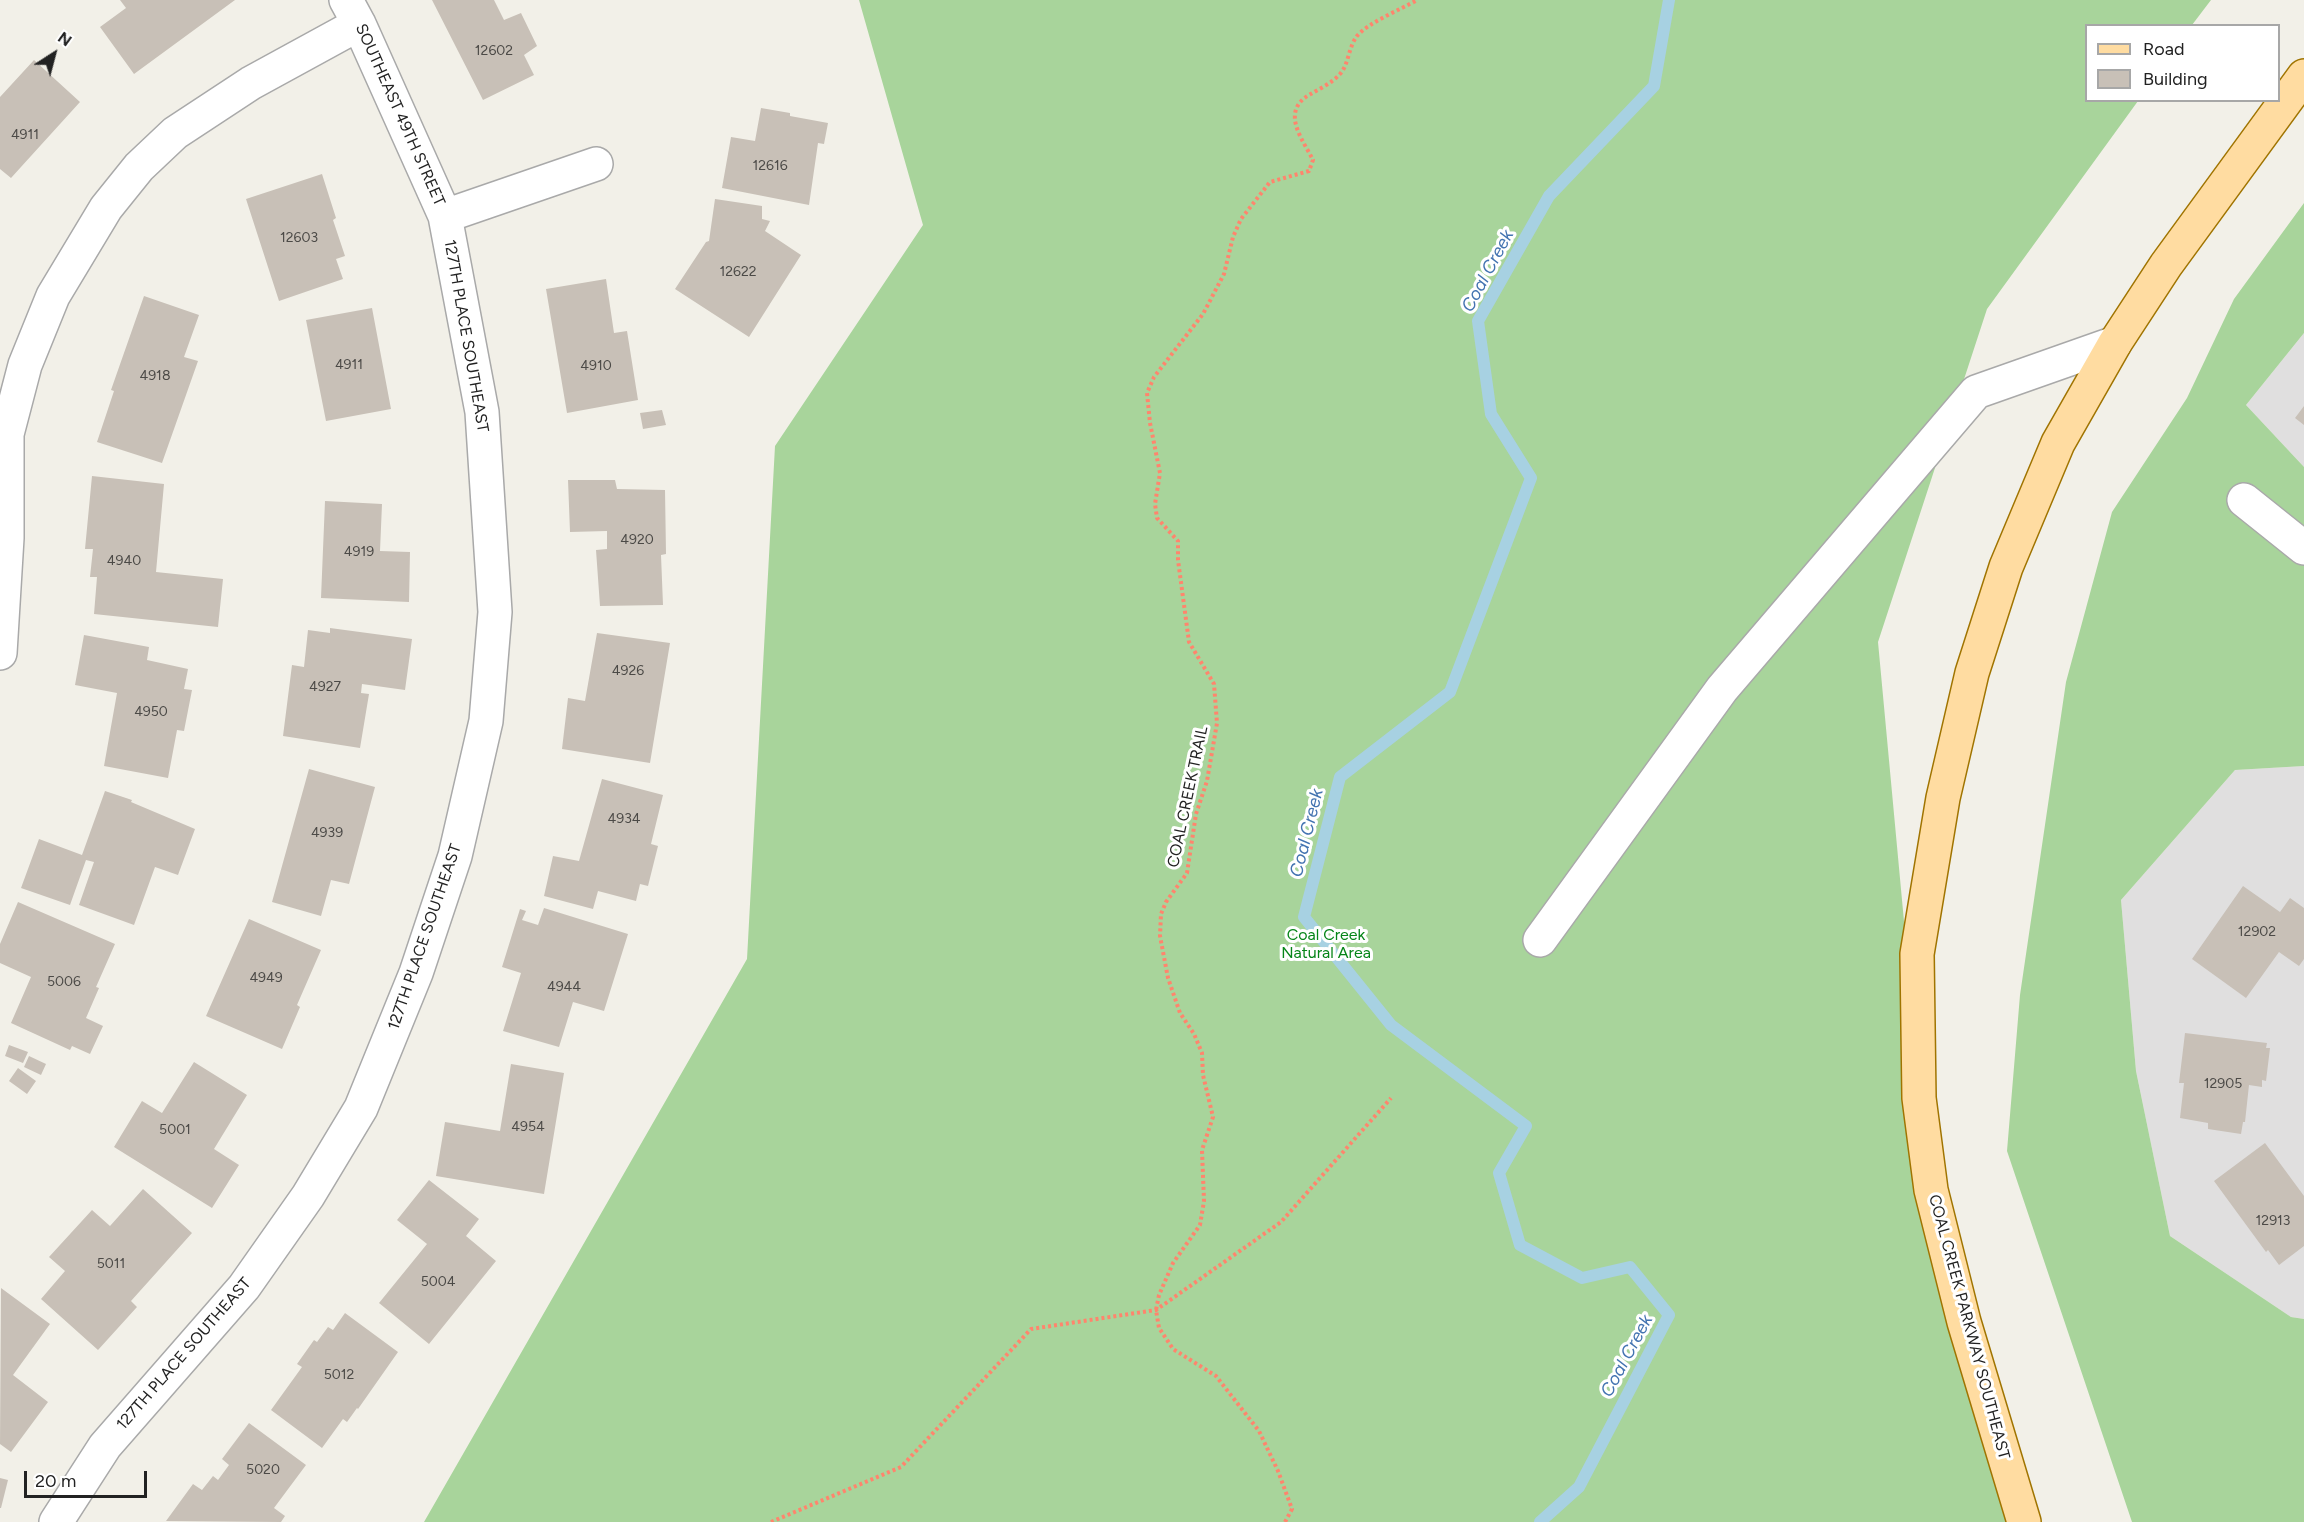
<!DOCTYPE html>
<html>
<head>
<meta charset="utf-8">
<style>
  body { margin:0 }
  #map { position:relative; width:2304px; height:1522px; overflow:hidden; background:#f2f0e8; font-family:Figtree,sans-serif }
  canvas { display:block }
  .legend { position:absolute; left:2085px; top:24px; width:195px; height:78px; box-sizing:border-box; background:#fff; border:2px solid #a7a7a7; margin:0; padding:8px 10px; list-style:none; font-size:18px; color:#222 }
  .legend li { display:flex; align-items:center; gap:12px; height:30px }
  .legend b { width:30px; border:2px solid #a7a7a7 }
  .north { position:absolute; left:24px; top:24px; width:60px; height:60px; -webkit-text-stroke:4px #fff; paint-order:stroke; rotate:36deg; font-size:16px; font-weight:700; line-height:24px; text-align:center; color:#222 }
  .north::after { content:''; display:block; margin:auto; width:21px; height:27px; background:#222; clip-path:polygon(50% 0,100% 100%,50% 72%,0 100%) }
  .scale { position:absolute; left:24px; top:1471px; width:123px; height:27px; box-sizing:border-box; border:3px solid #222; border-top:0; padding-left:8px; font-size:18px; line-height:21px; white-space:nowrap; color:#222; -webkit-text-stroke:4px #fff; paint-order:stroke }
</style>
</head>
<body>
<div id="map">
<canvas width="2304" height="1522"></canvas>
<ul class="legend">
<li><b style="height:8px;background:#ffdca1"></b>Road</li>
<li><b style="height:16px;background:#c8c0b7"></b>Building</li>
</ul>
<div class="north">N</div>
<div class="scale">20 m</div>
</div>
<script>
const c = document.querySelector('canvas').getContext('2d');
c.lineJoin = 'round';
function paint(path, color) {
  c.fillStyle = color;
  c.fill(path, 'evenodd');
}
function trace(path, color, width, dash) {
  c.strokeStyle = color;
  c.lineWidth = width;
  c.lineCap = dash ? 'butt' : 'round';
  c.setLineDash(dash || []);
  c.stroke(path);
}
function drawText(font, color, halo, rows, align = 'center') {
  c.font = font + ' Figtree,sans-serif';
  c.lineWidth = 6;
  c.setLineDash([]);
  c.textBaseline = 'middle';
  c.strokeStyle = halo;
  c.fillStyle = color;
  for (const [text, x, y, turn = 0] of rows) {
    c.save();
    c.translate(x, y);
    c.rotate((+turn || 0) * Math.PI / 180);
    c.textAlign = isNaN(turn) ? turn : align;
    if (halo) c.strokeText(text, 0, 0);
    c.fillText(text, 0, 0);
    c.restore();
  }
}
const residential = new Path2D(`
  M2304,333V467L2246,405Z
  M2304,766V1319L2291,1317L2170,1236L2136,1071L2121,900L2235,770Z`);
const forest = new Path2D(`
  M859,0H2211L2192,25L2086,26V100L2138,101L1987,309L1878,642L1922,1115L2017,1522H424L747,959L775,446L923,225Z
  M2304,203V333L2246,405L2304,467V766L2235,770L2121,900L2136,1071L2170,1236L2291,1317L2304,1319V1522H2132L2007,1151L2020,995L2066,682L2112,512L2187,398L2234,299Z`);
const stream = new Path2D(`
  M1540,1522L1579,1487L1669,1315L1630,1267L1582,1278L1520,1245L1499,1173L1526,1126L1391,1025L1304,917L1340,777L1450,692L1531,478L1491,414L1478,321L1549,196L1654,86L1669,0`);
const building = new Path2D(`
  M120,0H235L134,74L100,27L126,8Z
  M432,0H494L504,20L521,13L537,46L524,55L534,75L483,100Z
  M34,60L80,102L11,178L0,169V97Z
  M761,108L790,113V116L828,123L824,144L818,143L809,205L722,188L731,137L755,141Z
  M322,174L336,218L333,220L345,256L336,259L343,279L279,301L246,199Z
  M715,199L762,206V219L770,221L765,231L801,255L749,337L675,289L706,242L709,241Z
  M606,279L614,333L627,331L638,400L567,413L546,289Z
  M144,296L199,315L184,357L198,361L162,463L97,442L114,391L111,390Z
  M372,308L391,409L326,421L306,320Z
  M2304,406V425L2295,418Z
  M662,410L666,425L643,429L640,413Z
  M92,476L164,484L156,572L223,579L218,627L94,614L97,577H90L93,549H85Z
  M568,480H615L617,489L665,490L666,554L661,555L663,605L600,606L596,550L607,549V531L570,532Z
  M325,501L382,504L380,551L410,552L409,602L321,598Z
  M330,628L412,639L405,690L362,684L361,693L369,694L360,748L283,736L292,665L304,667L308,630L330,633Z
  M597,633L670,643L650,763L562,749L568,698L585,701Z
  M84,635L149,647L147,660L188,669L184,689L192,690L184,731L177,730L168,778L104,766L117,693L75,685Z
  M309,769L375,787L349,884L331,880L321,916L272,902Z
  M602,779L663,795L651,844L658,846L648,886L640,884L636,901L598,891L593,909L544,896L553,856L579,861Z
  M105,791L132,800L131,802L195,829L178,875L155,867L134,925L79,905L94,862L86,860L70,905L21,888L39,839L82,855Z
  M2243,886L2280,912L2290,898L2304,908V959L2299,966L2279,952L2246,998L2192,959Z
  M18,902L115,944L96,987L99,988L86,1018L103,1026L90,1054L72,1046L70,1050L11,1023L31,977L0,963V944Z
  M544,908L628,934L604,1011L573,1002L559,1047L503,1031L521,973L502,967L520,909L526,911L522,920L538,925Z
  M249,919L321,950L297,1005L300,1007L282,1049L206,1016Z
  M2185,1033L2267,1043L2266,1048H2270L2266,1081L2262,1080V1087L2249,1085L2245,1122H2243L2241,1134L2208,1129V1123L2180,1118L2184,1083H2179Z
  M9,1045L28,1052L23,1063L5,1056Z
  M29,1056L46,1064L41,1075L24,1067Z
  M194,1062L247,1095L214,1149L239,1165L212,1208L114,1147L142,1101L162,1113Z
  M511,1064L564,1073L544,1194L436,1176L445,1122L500,1131Z
  M18,1068L36,1081L27,1094L9,1081Z
  M2265,1143L2304,1196V1246L2279,1265L2268,1250L2266,1252L2214,1181Z
  M429,1180L479,1219L466,1236L496,1261L429,1344L379,1303L427,1244L397,1220Z
  M143,1189L192,1233L131,1301L137,1307L98,1350L41,1299L65,1271L49,1257L92,1210L110,1226Z
  M1,1288L50,1324L13,1375L48,1402L11,1452L0,1444Z
  M345,1313L398,1352L358,1409L357,1408L347,1422L343,1419L322,1448L271,1410L302,1367L297,1364L314,1340L317,1342L328,1327L333,1330Z
  M249,1423L306,1465L274,1508L285,1516L281,1522L166,1521L193,1484L202,1490L213,1476L218,1480L229,1465L222,1459Z
  M0,1478L8,1480L1,1508H0Z`);
const path = new Path2D(`
  M771,1522L901,1467L1031,1329L1156,1310L1281,1222L1391,1098
  M1285,1522L1292,1509L1278,1471L1259,1431L1216,1376L1173,1349L1159,1328L1156,1310L1159,1295L1173,1263L1200,1225L1204,1201L1202,1150L1213,1117L1203,1075L1202,1053L1194,1034L1180,1013L1168,978L1160,936L1161,914L1166,902L1187,873L1196,814L1207,781L1217,723L1214,684L1189,642L1178,560V541L1157,518L1155,504L1160,473L1150,423L1147,393L1154,377L1203,314L1224,274L1233,237L1241,219L1270,182L1309,171L1313,160C1303,140 1280,112 1309,95C1319,89 1332,83 1340,74C1349,64 1348,48 1357,36C1369,22 1400,10 1417,0`);
const minor = new Path2D(`
  M346,0L359,24L445,216L596,164
  M2244,500L2304,548
  M0,653L7,538V434L25,365L53,296L106,208L139,167L175,133L251,83L359,24
  M1540,940L1722,689L1976,392L2115,343
  M56,1522L105,1446L244,1287L308,1196L361,1108L416,973L455,856L486,721L495,612L482,412L445,216`);
const major = new Path2D(`
  M2024,1522L1964,1322L1931,1190L1919,1098L1917,954L1943,798L1972,673L2006,567L2058,443L2115,343L2166,265L2304,76`);
const numberNames = [
  ["12602",494,51],
  ["4911",25,135],
  ["12616",770,166],
  ["12603",299,238],
  ["12622",738,272],
  ["4911",349,365],
  ["4910",596,366],
  ["4918",155,376],
  ["4920",637,540],
  ["4919",359,552],
  ["4940",124,561],
  ["4926",628,671],
  ["4927",325,687],
  ["4950",151,712],
  ["4934",624,819],
  ["4939",327,833],
  ["12902",2257,932],
  ["4949",266,978],
  ["5006",64,982],
  ["4944",564,987],
  ["12905",2223,1084],
  ["4954",528,1127],
  ["5001",175,1130],
  ["12913",2273,1221],
  ["5011",111,1264],
  ["5004",438,1282],
  ["5012",339,1375],
  ["5020",263,1470]
];
const streetNames = [
  ["SOUTHEAST 49TH STREET",400,115,66],
  ["127TH PLACE SOUTHEAST",466,336,80],
  ["COAL CREEK TRAIL",1188,797,-78],
  ["127TH PLACE SOUTHEAST",425,937,-71],
  ["COAL CREEK PARKWAY SOUTHEAST",1969,1327,75],
  ["127TH PLACE SOUTHEAST",184,1354,-49]
];
const parkNames = [
  ["Coal Creek",1326,935],
  ["Natural Area",1326,953]
];
const waterNames = [
  ["Coal Creek",1488,271,-62],
  ["Coal Creek",1307,833,-76],
  ["Coal Creek",1627,1356,-62]
];
paint(residential, '#e0dfdf');
paint(forest, '#a8d49b');
trace(stream, '#a7d1e2', 12);
paint(building, '#c8c0b7');
trace(minor, '#a9a9a9', 36);
trace(major, '#a07400', 36);
trace(path, '#ff856d', 4, [3, 3]);
trace(minor, '#fff', 33);
trace(major, '#ffdca1', 33);
drawText('14px', '#4c4a47', null, numberNames);
drawText('16px', '#222', '#fff', streetNames);
drawText('16px', '#068518', '#fff', parkNames);
drawText('italic 18px', '#4474b1', '#fff', waterNames);
</script>
</body>
</html>
